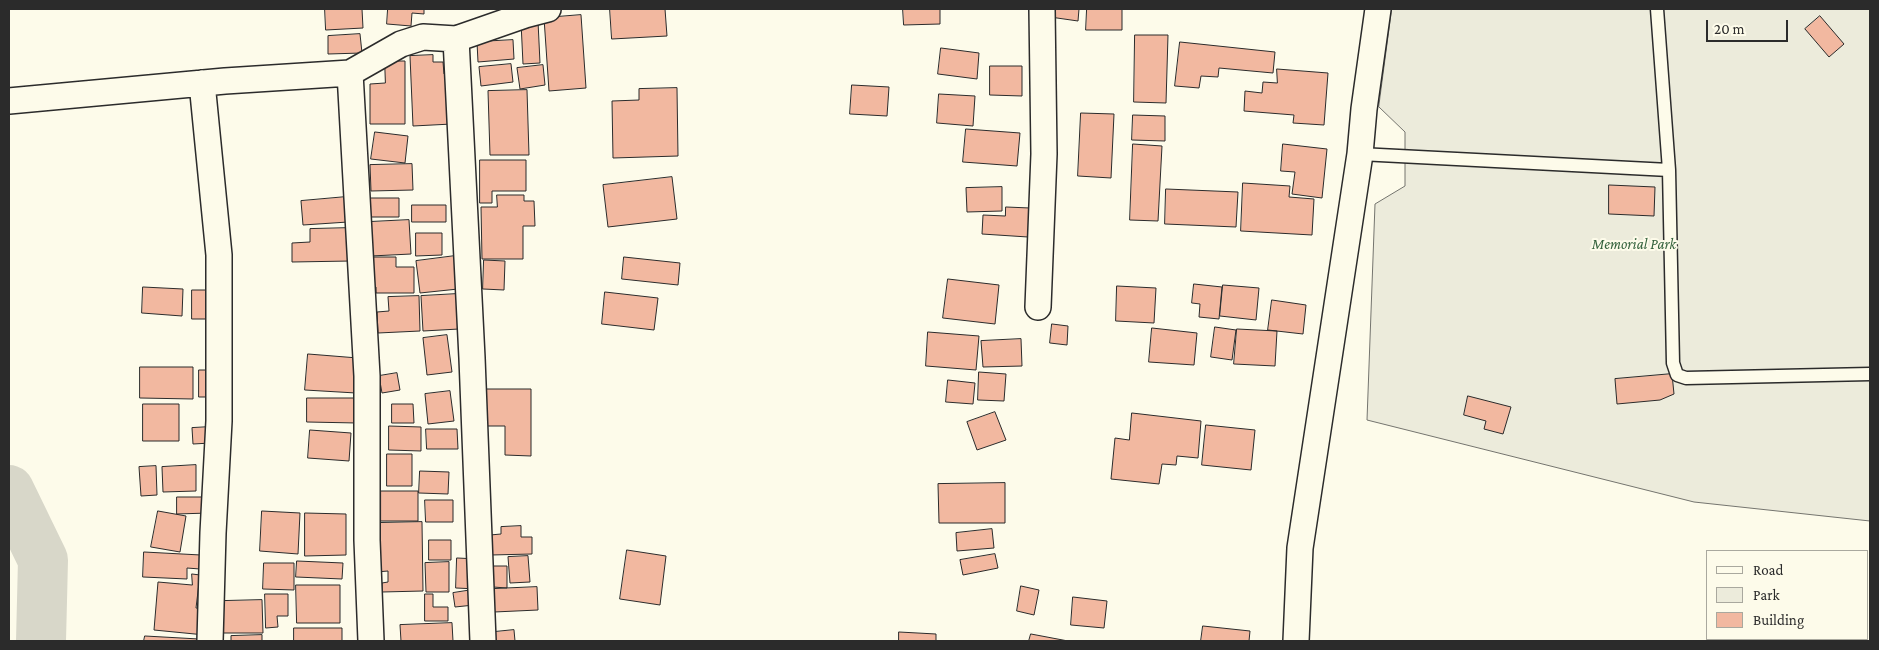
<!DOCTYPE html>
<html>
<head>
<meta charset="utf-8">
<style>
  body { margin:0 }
  #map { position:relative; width:1879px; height:650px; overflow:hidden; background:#fdfbea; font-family:"Crimson Pro",serif }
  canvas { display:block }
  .frame { position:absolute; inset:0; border:10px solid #2b2b2b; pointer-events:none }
  .legend { position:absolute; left:1706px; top:550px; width:162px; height:90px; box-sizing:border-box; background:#fdfbea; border:1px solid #a9a89e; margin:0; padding:6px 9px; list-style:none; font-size:15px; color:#2b2b2b }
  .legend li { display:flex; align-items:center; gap:10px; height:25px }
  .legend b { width:25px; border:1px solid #a9a89e }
  .scale { position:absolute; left:1706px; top:20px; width:82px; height:22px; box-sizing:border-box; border:2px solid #2b2b2b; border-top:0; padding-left:6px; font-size:15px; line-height:18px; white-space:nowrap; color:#2b2b2b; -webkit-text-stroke:4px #fdfbea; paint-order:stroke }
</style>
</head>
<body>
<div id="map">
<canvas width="1879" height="650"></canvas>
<div class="frame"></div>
<ul class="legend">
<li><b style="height:6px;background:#fdfbea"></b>Road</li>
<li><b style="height:14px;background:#ecebdb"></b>Park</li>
<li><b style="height:14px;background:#f2b8a0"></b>Building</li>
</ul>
<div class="scale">20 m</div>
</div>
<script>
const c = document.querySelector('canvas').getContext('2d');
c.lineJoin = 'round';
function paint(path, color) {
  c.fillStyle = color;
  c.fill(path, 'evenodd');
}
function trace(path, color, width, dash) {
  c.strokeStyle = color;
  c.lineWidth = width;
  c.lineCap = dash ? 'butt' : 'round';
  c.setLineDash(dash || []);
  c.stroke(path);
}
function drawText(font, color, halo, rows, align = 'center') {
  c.font = font + ' "Crimson Pro",serif';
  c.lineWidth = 4;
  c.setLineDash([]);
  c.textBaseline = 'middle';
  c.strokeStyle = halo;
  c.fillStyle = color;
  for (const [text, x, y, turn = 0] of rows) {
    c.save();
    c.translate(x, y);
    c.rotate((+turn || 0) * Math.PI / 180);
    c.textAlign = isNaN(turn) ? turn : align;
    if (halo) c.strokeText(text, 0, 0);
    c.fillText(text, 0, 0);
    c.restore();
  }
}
const green = new Path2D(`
  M1392,9H1870V521L1694,502L1367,420L1375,204L1405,186V132L1379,107Z`);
const river = new Path2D(`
  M9,490L43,560L41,641`);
const building = new Path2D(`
  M325,9H362L363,28L326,30Z
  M388,9H424V14L412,13L411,26L387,24Z
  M610,9H665L667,36L612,39Z
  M903,9H940V24L904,25Z
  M1051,9H1079L1078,21L1050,17Z
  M1087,9H1122V30H1086Z
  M581,15L586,88L549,91L544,18Z
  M1820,16L1844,44L1829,57L1805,29Z
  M538,21L540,63L523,64L521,22Z
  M360,34L362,53L328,54V36Z
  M1135,35H1168L1166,103L1134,102Z
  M513,40L514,59L478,62L477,42Z
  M1180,42L1275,52L1273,73L1219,68L1218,77L1201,76L1199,88L1175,86Z
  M941,48L979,53L977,79L938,74Z
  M433,55V62H443L444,74L450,73L452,124L413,126L410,56Z
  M385,61H405V124H370V84L385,83Z
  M511,64L513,82L481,86L479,67Z
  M543,65L545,85L520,89L517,68Z
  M990,66H1022V96L990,95Z
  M1277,69L1328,73L1324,125L1293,123L1294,115L1244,111L1245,91L1262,93L1263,82L1277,83Z
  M852,85L889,87L887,116L850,114Z
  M677,88L678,156L613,158L612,101L639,100V89Z
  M527,90L529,155H490L488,91Z
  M939,94L975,96L973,126L937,123Z
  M1081,113L1114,114L1111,178L1078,176Z
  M1133,115L1165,116V141L1132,140Z
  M966,129L1020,133L1017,166L963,162Z
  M375,132L408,136L405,163L371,159Z
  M1133,144L1162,146L1158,221L1130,220Z
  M1283,144L1327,149L1322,198L1292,194L1295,172L1281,171Z
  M480,160H526V191H492V203H480Z
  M412,164L413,190L371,191L370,165Z
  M672,177L677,219L608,227L603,185Z
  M1243,183L1290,186L1289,197L1314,199L1312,235L1241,231Z
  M1609,185L1655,187L1654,216L1609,214Z
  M1002,187V211L967,212L966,188Z
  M1166,189L1238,192L1236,227L1165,224Z
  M497,195H524V201H534L535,226H523V259H482L481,207H497Z
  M346,197L348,222L303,225L301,201Z
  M369,198H399V217H369Z
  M412,205H446V222H412Z
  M1006,207L1030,208L1028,237L982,234L983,215L1005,216Z
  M409,220L411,254L371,256L369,222Z
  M350,228L351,261L292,262V243L310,242V229Z
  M416,233H442V255L416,256Z
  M455,256L458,289L420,293L416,261Z
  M368,257H396V267H414V293H376V287H369Z
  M624,257L680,263L678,285L622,279Z
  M484,260L505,261L504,290L483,289Z
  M948,279L999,285L995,324L943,318Z
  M1194,284L1222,287L1219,319L1199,317L1200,304L1192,303Z
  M1223,285L1259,288L1256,320L1220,316Z
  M1117,286L1156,288L1154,323L1116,321Z
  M143,287L183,289L182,316L142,313Z
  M192,290H213V319H192Z
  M605,292L658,298L654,330L602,324Z
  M457,294L459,329L423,331L421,296Z
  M419,296L420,331L378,333L377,312L389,311L388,297Z
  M1272,300L1306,305L1303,334L1268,330Z
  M1052,324L1068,326L1067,345L1050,343Z
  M1215,327L1236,330L1232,360L1211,357Z
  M1152,328L1197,333L1194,365L1149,362Z
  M1237,329L1277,331L1275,366L1234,364Z
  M928,332L979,336L976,370L926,366Z
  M447,335L452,372L427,375L423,338Z
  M1021,339L1022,366L983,367L981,341Z
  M308,354L358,358L356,393L305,390Z
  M140,367H193V399L140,398Z
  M199,370H215V397H199Z
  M979,372L1006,374L1004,401L978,400Z
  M397,373L400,390L382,393L379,376Z
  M1672,374L1674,394L1660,400L1617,404L1615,379Z
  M948,380L975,383L973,404L946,402Z
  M484,389H531V456L505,455V426H484Z
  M450,391L454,421L428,424L425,394Z
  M1468,396L1511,407L1503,434L1484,429L1486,421L1464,415Z
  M307,398H358L357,423L307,422Z
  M143,404H179V441H143Z
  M392,404H413L414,423H392Z
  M995,412L1006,440L977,450L967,422Z
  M1132,413L1201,421L1198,458L1177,456L1176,465L1162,464L1159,484L1111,479L1115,438L1129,440Z
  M1206,425L1255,430L1251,470L1202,465Z
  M389,426L421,427V451L389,450Z
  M210,427L211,443L193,444L192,428Z
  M426,429H457L458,449H427Z
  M310,430L351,433L349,461L308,458Z
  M387,454H412V486H387Z
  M196,465V491L163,492L162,467Z
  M156,466L157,495L141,496L139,467Z
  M420,471L449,472L448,494L419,493Z
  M1005,483V523H939L938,484Z
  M381,491H418V521H381Z
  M177,497H209V513L177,514Z
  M425,500H453V522H426Z
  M158,511L186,516L180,552L151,547Z
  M262,511L300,513L298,554L260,551Z
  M305,513L346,514V555L305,556Z
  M422,522L423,591L382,592V583L388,582V571L376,572L375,523Z
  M521,526V537H532V554L491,555L490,535L501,534V527Z
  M992,529L994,548L957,551L956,533Z
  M429,540H451V560H429Z
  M627,550L666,556L660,605L620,599Z
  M144,552L201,555L200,569L187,568V579L143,577Z
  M995,554L998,568L963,575L960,560Z
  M528,556L530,582L510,583L508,557Z
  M457,558L478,559L477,589L456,588Z
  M297,561L343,563L342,579L296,577Z
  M449,562V592H426L425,563Z
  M264,563H294V590L263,589Z
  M493,566H507V588L493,587Z
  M192,574L200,575L196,608L207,609L205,635L154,630L158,582L192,585Z
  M296,585H340V623H297Z
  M1021,586L1039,590L1034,615L1017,611Z
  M537,587L538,610L494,612L493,589Z
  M472,590L474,605L455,607L453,593Z
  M265,594H288V616H277L278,627L266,628Z
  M425,594H433V607H448V621H425Z
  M1073,597L1107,601L1104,628L1071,625Z
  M262,600L263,633H223V601Z
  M452,623L453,641H401L400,625Z
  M1203,626L1250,631L1249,641H1201Z
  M294,628H342V641H294Z
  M514,630L515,641H495L494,632Z
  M899,632L936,634V641H899Z
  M1031,634L1068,641H1029Z
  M262,635V641H231V636Z
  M145,636L199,639V641H144Z`);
const service = new Path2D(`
  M1657,9L1669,170L1673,363L1677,375L1686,378L1870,374
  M1360,154L1669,170`);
const minor = new Path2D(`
  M525,15L548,9
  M456,39L472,358L483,641
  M350,73L367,376V540L371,641
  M202,83L219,255V421L213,533L210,641
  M9,101L225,81L350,73L401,44L423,37L456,39L525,15L526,9
  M1038,307L1044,154L1042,9
  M1296,641L1300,548L1360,154L1364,109L1378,9`);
const parkNames = [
  ["Memorial Park",1634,244]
];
paint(green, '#ecebdb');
trace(green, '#74746e', 1);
trace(river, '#d8d7c9', 50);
paint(building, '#f2b8a0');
trace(building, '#2b2b2b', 1);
trace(service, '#2b2b2b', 15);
trace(minor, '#2b2b2b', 28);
trace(service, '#fdfbea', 12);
trace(minor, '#fdfbea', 25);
drawText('italic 15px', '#34623c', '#fdfbea', parkNames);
</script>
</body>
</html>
